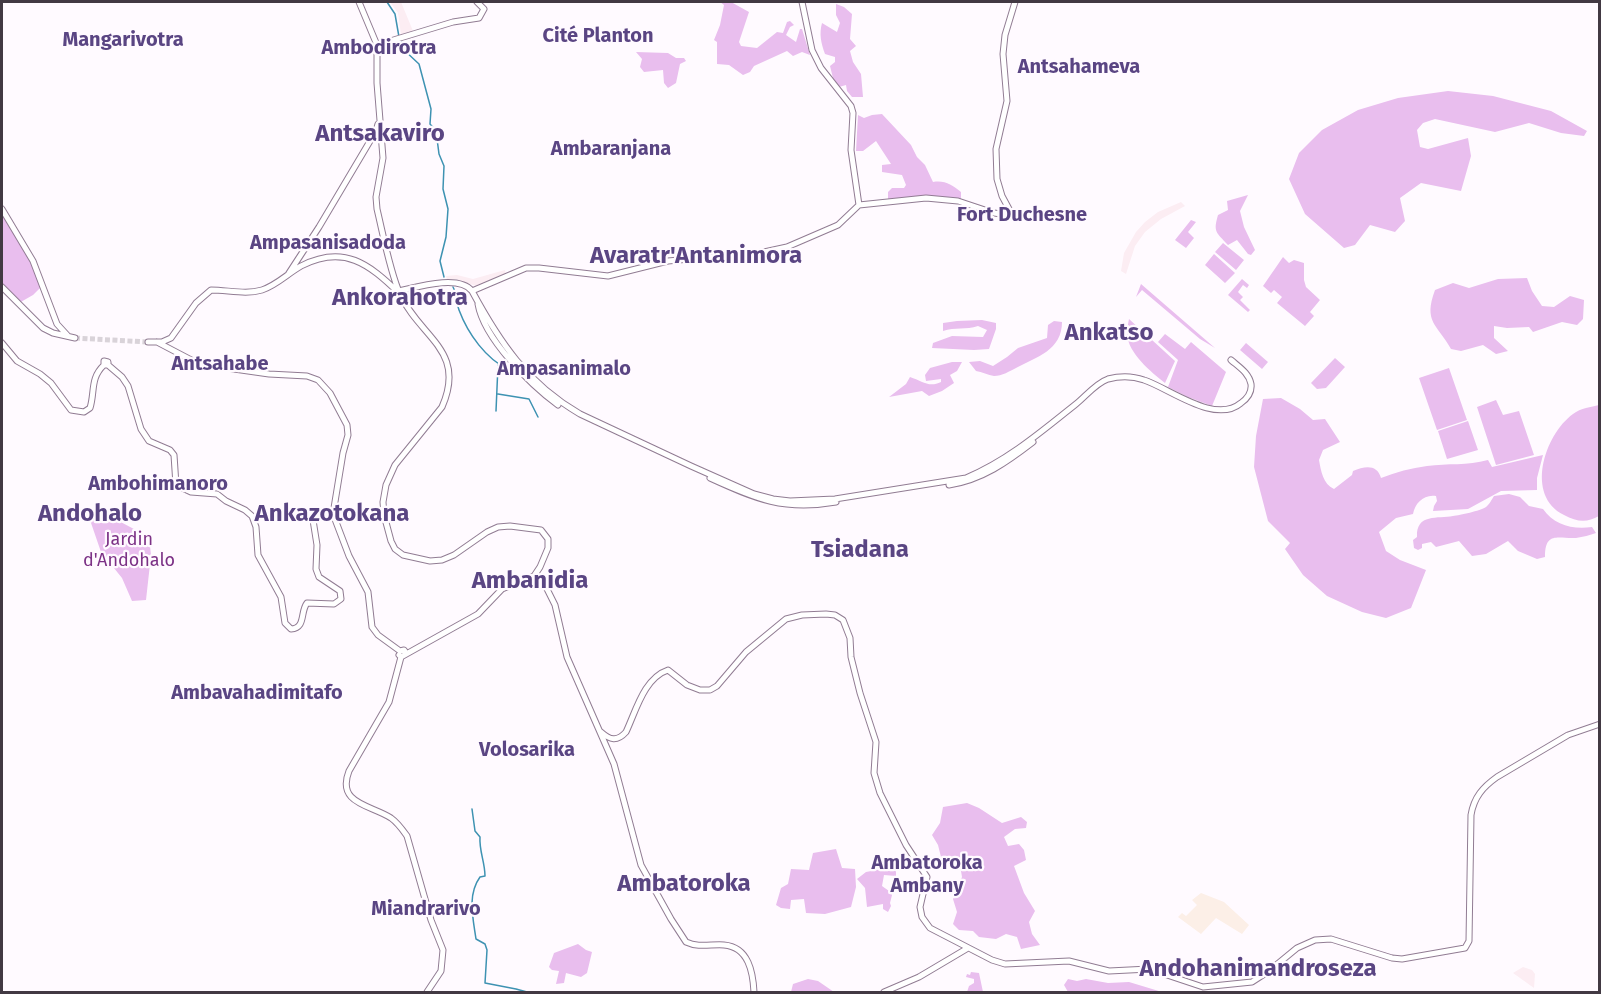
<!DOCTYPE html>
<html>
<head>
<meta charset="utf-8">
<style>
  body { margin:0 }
  #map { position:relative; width:1601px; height:994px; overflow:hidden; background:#fffaff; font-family:"Fira Sans",sans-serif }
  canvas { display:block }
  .frame { position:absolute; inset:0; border:3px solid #423943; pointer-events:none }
</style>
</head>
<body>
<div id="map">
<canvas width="1601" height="994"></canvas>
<div class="frame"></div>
</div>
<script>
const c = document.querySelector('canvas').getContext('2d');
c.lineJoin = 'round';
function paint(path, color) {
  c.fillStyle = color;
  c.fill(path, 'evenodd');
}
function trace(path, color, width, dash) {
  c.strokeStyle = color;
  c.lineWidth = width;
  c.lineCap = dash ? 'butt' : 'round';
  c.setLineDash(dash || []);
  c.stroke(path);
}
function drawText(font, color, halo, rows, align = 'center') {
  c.font = font + ' "Fira Sans",sans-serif';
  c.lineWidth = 4.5;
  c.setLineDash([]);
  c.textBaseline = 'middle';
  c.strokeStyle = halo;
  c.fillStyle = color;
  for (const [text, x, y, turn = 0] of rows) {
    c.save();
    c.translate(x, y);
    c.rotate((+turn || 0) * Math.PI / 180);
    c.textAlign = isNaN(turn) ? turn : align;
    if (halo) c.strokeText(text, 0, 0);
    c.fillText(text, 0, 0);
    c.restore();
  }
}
const commercial = new Path2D(`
  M390,2H401L413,31L401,35L398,13Z
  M1181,202L1185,206L1161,219L1145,232L1135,246L1126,274L1121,271L1124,253L1136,232L1145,222L1158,212Z
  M505,270L506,275L476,286L456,279L447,280L446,276L457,275L473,279Z
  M1523,967L1532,970L1535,974L1534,988L1513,973Z`);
const industrial = new Path2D(`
  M1201,893L1224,902L1249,925L1242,934L1216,918L1201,934L1178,917L1182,913L1186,916L1197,905L1192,900Z`);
const green = new Path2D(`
  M720,2H731L749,12L739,42L741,46L757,48L777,32L783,33L787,22L790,21L794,25L790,27L786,35L796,42L800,29H802L810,55L802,52L793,56L787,51L754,66L750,72L743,75L729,65L717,64V42L714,40L720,25L724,5Z
  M836,4L844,7L852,14L850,39L856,46L850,51L853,62L861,74L863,97H852L847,91L846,85L839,87L833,78L830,66L835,62V57L825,54C821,43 819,34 822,23L837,32L840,23L836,15Z
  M636,52L668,53L676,58H684L686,61L680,64L676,83L668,88L664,83L663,70L644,72L640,67L642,59Z
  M1448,91L1493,96L1551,111L1587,131L1584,136L1561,133L1529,123L1495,132L1435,119L1423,123L1417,130L1420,147L1428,149L1468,138L1471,156L1461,191L1421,183L1400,198L1405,221L1395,232L1370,225L1355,245L1344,248L1305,214L1289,179L1299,153L1322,130L1358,110L1398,98Z
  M882,114L911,145L917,157L925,165L933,182C945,180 952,185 961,192V200L926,197L888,201V192L892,188H904L906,185L902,175L882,172V165L891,164L876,141L863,151H856L858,115L864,118L872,115Z
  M1248,195L1240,211L1244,227L1255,250L1251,255L1248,254L1237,240L1228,245C1216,232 1213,232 1218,215L1228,210L1227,201Z
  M2,210L32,258L42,286L33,295L19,303L2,287Z
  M1191,220L1196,222L1188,232L1194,238L1186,248L1175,240Z
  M1223,243L1244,260L1236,270L1215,252Z
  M1214,254L1235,273L1225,283L1205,265Z
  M1283,257L1289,263L1294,260L1304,263V280L1306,287L1320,300L1310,312L1314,316L1305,326L1277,303L1282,297L1274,290L1271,293L1263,286Z
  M1527,278L1532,291L1542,306L1554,307L1570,296L1584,300L1583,319L1577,325L1562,322L1533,332L1529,327L1507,328L1494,326V338L1508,351L1496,354L1483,345L1461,351L1451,349C1437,324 1423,322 1435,290L1453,283L1469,288L1498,279Z
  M1242,279L1249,285L1247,288L1243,285L1238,292L1243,297L1240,300L1250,310L1248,312L1228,295Z
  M1141,284L1215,348L1200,339L1142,290L1136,297Z
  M1129,319L1175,361L1165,383C1151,372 1128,353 1127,334C1127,329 1128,324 1129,319Z
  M982,320L996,323V329L989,349L974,350L932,348L933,343L952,336L983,337L987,330L978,326C966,330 955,327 943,331V323L957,321Z
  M1054,321L1062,322C1062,350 1037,357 1016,368C1010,371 1002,376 994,376C988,375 982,372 976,371L969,362L980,361L993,366L1007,357L1018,348L1047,338L1048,325Z
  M1165,334L1185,349L1191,342L1226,372L1212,406L1188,397L1168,387L1178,360L1158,342Z
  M1246,343L1268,362L1262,369L1240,350Z
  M1335,358L1345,367L1326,388L1317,389L1311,383Z
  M952,362H962L957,371L950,375L954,383L942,391L929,396L922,391L889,397L906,384L910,377C922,381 929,388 941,382V379L926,381L925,375L930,368Z
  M1449,368L1467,420L1437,430L1419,378Z
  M1281,398L1300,409L1313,420L1325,419L1340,442L1323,450L1319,460C1321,471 1323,484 1334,489L1352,475L1353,471C1365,466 1377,464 1381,478C1396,472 1411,468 1427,466C1448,463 1467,466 1488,460L1492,467L1543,455L1537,478V490L1501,491L1468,509L1433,511L1434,506L1437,501L1436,496C1424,494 1415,503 1413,514L1396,518L1379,532L1386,551L1400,560L1426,570L1411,608L1386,618L1362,612L1327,596L1303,575L1285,549L1290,543L1268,521L1254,467L1256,436L1263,399Z
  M1496,400L1503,415L1519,411L1534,455L1496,465L1477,407Z
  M1599,405V516C1587,523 1577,522 1564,515C1525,496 1544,435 1573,414C1581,408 1591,407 1599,405Z
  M1468,421L1478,450L1447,459L1438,431Z
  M1509,494L1520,497L1529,506L1543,509C1554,525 1573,530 1592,527L1596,533C1590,535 1583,537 1576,538C1558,539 1545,531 1545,557L1537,559L1518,551L1508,541L1486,554L1472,556L1459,541L1436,547L1431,542L1422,544V548L1418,550L1414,548L1413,540L1417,537C1416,513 1438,519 1453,516C1460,515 1480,511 1486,507C1489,505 1492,499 1494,496Z
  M98,510L149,537L151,555L146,600L132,601L122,578L101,552L90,520L95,511Z
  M967,803L979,808L1002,823L1021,817L1027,822L1026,828L1015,829L1004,837L1008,846L1019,844L1024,850L1026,860L1014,866L1024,893L1035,911L1029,922L1032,934L1040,945L1021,949L1017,937L1006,934L996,939L979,937L973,931L959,930L953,924L957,912L953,899L962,877L959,859L949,862L941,857L938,845L932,835L940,823L943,807Z
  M836,849L842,868L855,869L856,887L851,907L825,914L806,913L804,899L791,900L790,909L781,908L776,905L781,888L788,884L791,869L809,870L813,853Z
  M882,869L896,870V876L884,875L882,886L889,891L892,895L890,903L891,906L888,912L883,909V904L867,907L865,888L857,879L866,872Z
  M578,944L586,950L592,952L587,973L581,977L566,973L564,983L556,984L559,971L552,970L549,967L554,953Z
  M971,972L979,973L983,992H967L969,986L974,983V979L966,977L967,974L970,975Z
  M808,979L818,981L834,992H791L793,984Z
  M1068,979L1077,981L1086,979L1108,983L1129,982L1162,992H1068L1064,985Z`);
const stream = new Path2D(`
  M387,2L395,14L399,37
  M401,41L404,50L419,64L431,109L430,124L436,131L439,154L444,166L443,189L448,209L446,237L440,261L444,277
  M453,287C457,294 456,302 459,310C468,334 486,359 509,370
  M498,394L529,399L538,417
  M496,411L498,365
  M472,809L475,831L480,837C479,851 485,862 485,876L480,877C467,895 473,918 476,939L485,944L487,950L485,983L516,989L527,992`);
const secondaryTunnel = new Path2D(`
  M75,338L148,342`);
const secondary = new Path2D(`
  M359,2L377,45V83L383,158L376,197L377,209C383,234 390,272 400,294C420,338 467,350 442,407L395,465L386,485L383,502L384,515L391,541L395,549L403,555L430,561L442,560L454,555L487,532L498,527L510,526L541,530L548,539V548L540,567L534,576L502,589L478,614L401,657
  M802,2L812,50L821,68L851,106L853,113L851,150L859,205
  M377,45L453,22L479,18L484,9L477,2
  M2,209L33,261L57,324L68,336
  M289,273L319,227L376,131L378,124
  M2,287L43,328L53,333L75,338
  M399,291C417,287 459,274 472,291C500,343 527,383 580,414L691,466L754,494L773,499L790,501L835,499L966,478C1007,461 1041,432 1076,404C1085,397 1096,383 1108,379C1119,376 1133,376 1144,380C1169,388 1215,425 1241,403C1248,398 1252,392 1251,384C1249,373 1239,367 1231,360
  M472,291L526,268H539L608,276L668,261L764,252L787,247L838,225L859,205L926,198L958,201L994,213L1008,215L1009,209L1002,196L997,179L996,149L1007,101L1003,54L1005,35L1015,2
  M478,304C484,339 531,385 558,405
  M148,342H162L171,338L196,303L211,290C228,290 246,295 262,290C277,285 287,274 301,266C344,244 369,264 399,293
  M157,342L199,364L269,374L307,376L318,380L330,393L347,425L348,435L343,453L333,514L349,556L368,592L372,627L378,635L400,651L404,650L406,653
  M2,343L17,361L40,374L51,383L71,410L84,412L90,408C95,392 90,378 104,365
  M108,365H104V361L108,362V365L122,377L128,386L141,429L149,441L170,450L174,455L176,485L191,492L217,494L226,501L245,510L252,516L256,527L258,555L281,597L285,623L291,629C306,628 300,612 307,603L334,604L341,599L340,591L319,577L316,569L317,545L313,520L320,514H333
  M710,478C756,499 784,511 836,502
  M949,485C982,480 1007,462 1033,442
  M529,579L532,582L535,581L546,587L555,605L567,657L614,764L641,865L671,919L686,942C699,948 711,944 724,945C749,947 753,973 754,992
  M399,655L401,657L389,702L349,771C336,804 371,805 391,818C398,823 402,829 407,836L431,920L443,950L441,971L427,992
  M601,732C610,740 617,742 626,732C636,711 644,678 668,670L687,685L700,690H710L717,686L746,652L786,619L802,615L826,614L835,615L843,620L850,638L851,657L860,693L876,742L874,773L880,793L906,845L927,877L920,907L922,917L930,928L992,960L1005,964L1069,961L1109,971L1149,969L1203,987L1252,982L1269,971L1297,948L1315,940L1331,939L1392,958L1402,959L1465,948L1469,941L1471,815C1474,797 1483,787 1497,777L1568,735L1600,724
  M884,992L919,977L968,948`);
const parkNames = [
  ["Jardin",129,540],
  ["d'Andohalo",129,561]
];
const neighbourhoodNames = [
  ["Cité Planton",598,36],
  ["Mangarivotra",123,40],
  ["Ambodirotra",379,48],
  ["Antsahameva",1079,67],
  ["Ambaranjana",611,149],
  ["Fort Duchesne",1022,215],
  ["Ampasanisadoda",328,243],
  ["Antsahabe",220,364],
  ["Ampasanimalo",564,369],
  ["Ambohimanoro",158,484],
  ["Ambavahadimitafo",257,693],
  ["Volosarika",527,750],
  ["Ambatoroka",927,863],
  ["Ambany",927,886],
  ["Miandrarivo",426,909]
];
const districtNames = [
  ["Antsakaviro",380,134],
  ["Avaratr'Antanimora",696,256],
  ["Ankorahotra",400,298],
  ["Ankatso",1109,333],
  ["Andohalo",90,514],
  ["Ankazotokana",332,514],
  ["Tsiadana",860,550],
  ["Ambanidia",530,581],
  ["Ambatoroka",684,884],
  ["Andohanimandroseza",1258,969]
];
paint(commercial, '#fcedf3');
paint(industrial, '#fcefe7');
paint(green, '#e9beee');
trace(stream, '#3e92b2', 1.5);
trace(secondaryTunnel, '#d9d3d9', 5, [5, 2.5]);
trace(secondary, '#917c93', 7);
trace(secondary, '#fff', 5);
drawText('18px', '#7c3186', '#fffaff', parkNames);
drawText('bold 20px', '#5a4583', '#fffaff', neighbourhoodNames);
drawText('bold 24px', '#5a4583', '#fffaff', districtNames);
</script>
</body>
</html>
